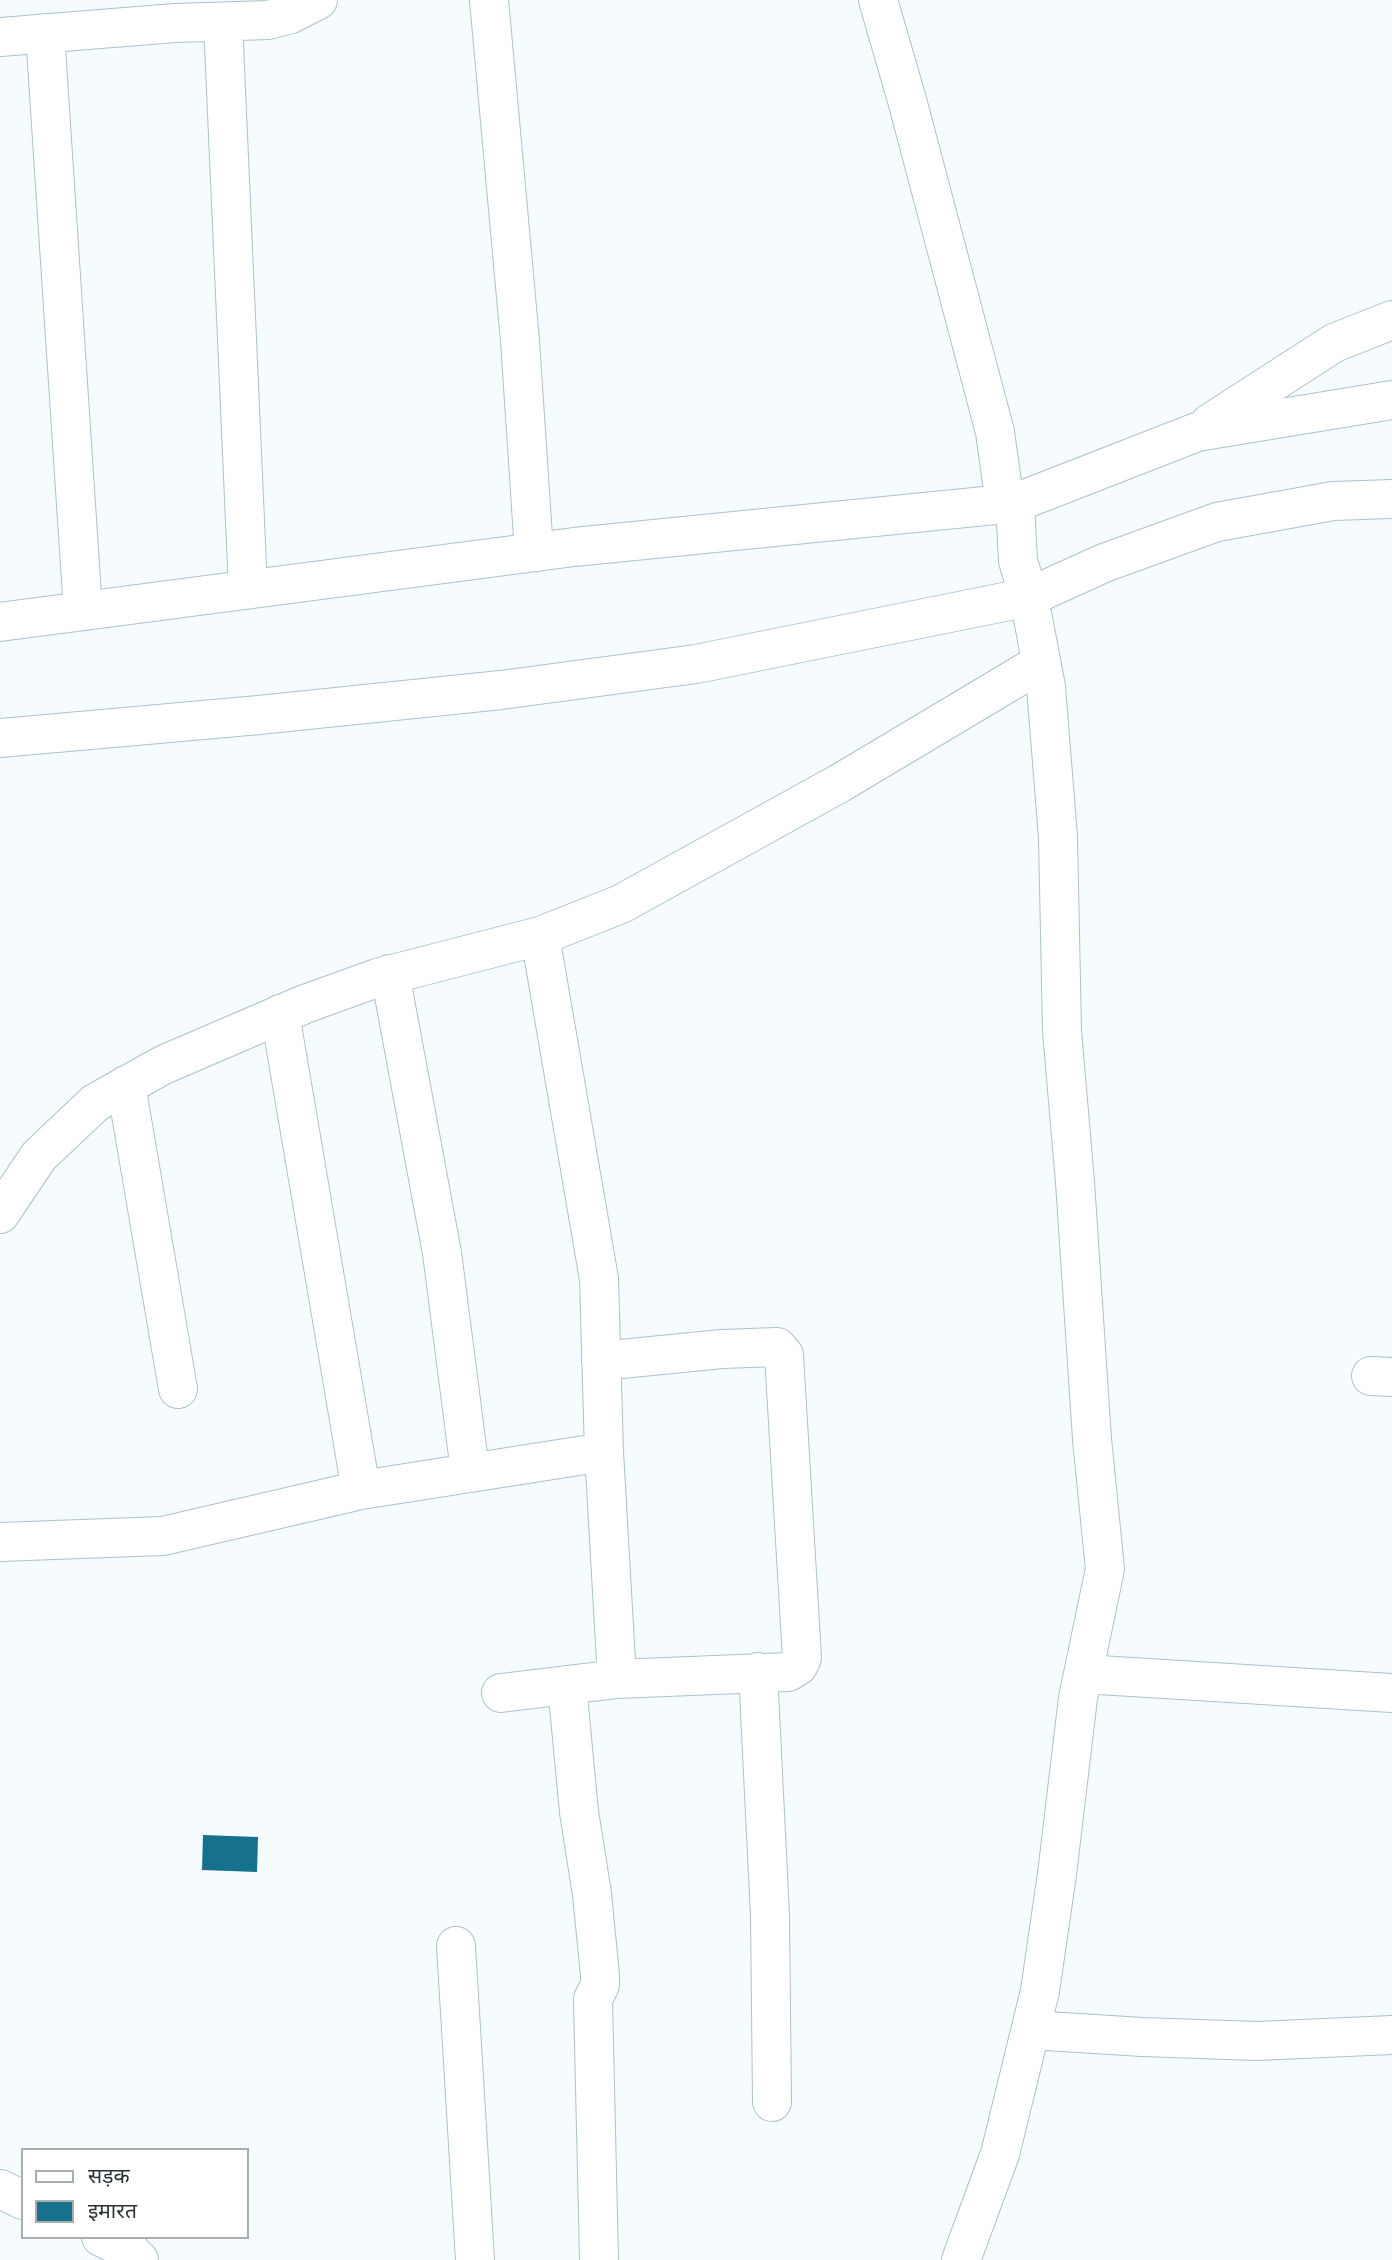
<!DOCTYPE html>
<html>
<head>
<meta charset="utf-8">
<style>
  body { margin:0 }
  #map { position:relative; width:1392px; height:2260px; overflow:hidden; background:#f6fbfd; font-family:"Golos Text","Noto Sans Devanagari",sans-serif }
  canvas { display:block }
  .legend { position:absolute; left:21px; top:2148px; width:228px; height:91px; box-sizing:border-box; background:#fff; border:2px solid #a9adae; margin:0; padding:9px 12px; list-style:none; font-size:21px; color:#283134 }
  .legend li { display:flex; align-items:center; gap:14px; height:35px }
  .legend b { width:35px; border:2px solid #a9adae }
</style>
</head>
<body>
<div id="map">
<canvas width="1392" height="2260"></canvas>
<ul class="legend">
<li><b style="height:9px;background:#fff"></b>सड़क</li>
<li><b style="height:19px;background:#16718c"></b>इमारत</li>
</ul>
</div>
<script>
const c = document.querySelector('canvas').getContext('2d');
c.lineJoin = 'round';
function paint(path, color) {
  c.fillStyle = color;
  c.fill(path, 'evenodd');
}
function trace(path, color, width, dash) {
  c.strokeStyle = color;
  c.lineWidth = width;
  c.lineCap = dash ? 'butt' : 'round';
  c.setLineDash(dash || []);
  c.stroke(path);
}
const building = new Path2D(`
  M203,1835L258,1837L257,1872L202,1870Z`);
const minor = new Path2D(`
  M489,0L520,341L534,552
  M878,0L907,100L995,432L1005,504
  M223,22L248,589
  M45,33L83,611
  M0,37L175,23L268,20L291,14L318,0
  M0,738L259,715L501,690L696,664L1029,597L1104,563L1217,522L1333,501L1392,499
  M540,936L599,1279L604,1452L617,1679
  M390,974L442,1253L470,1471
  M280,1014L361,1490
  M126,1085L178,1389
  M0,1214L39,1156L95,1103L163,1065L305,1004L377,978L540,936L621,904L840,783L1041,663
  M1371,1376L1392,1377
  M0,1542L163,1536L361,1490L604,1452
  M758,1672L770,1915L772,2102
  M1083,1674L1392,1693
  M567,1685L579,1812L592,1894L600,1975V1985L593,1999L599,2260
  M501,1693L617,1679L788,1672L798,1666L802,1658L784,1355L777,1347L722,1349L601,1361
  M456,1946L475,2260
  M1031,2030L1142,2037L1257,2041L1392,2035
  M0,2189L23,2200
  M101,2237L130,2251L139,2260
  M961,2260L1000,2154L1040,1991L1057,1874L1078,1698L1105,1569L1092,1439L1075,1182L1062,1031L1058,837L1046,687L1029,597L1018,561L1015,503`);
const tertiary = new Path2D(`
  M1210,423L1334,343L1392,320
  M0,622L574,547L1015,503L1197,432L1392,400`);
paint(building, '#16718c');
trace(minor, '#abc2cc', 40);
trace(tertiary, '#abc2cc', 40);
trace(minor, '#fff', 38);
trace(tertiary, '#fff', 38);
</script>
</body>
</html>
